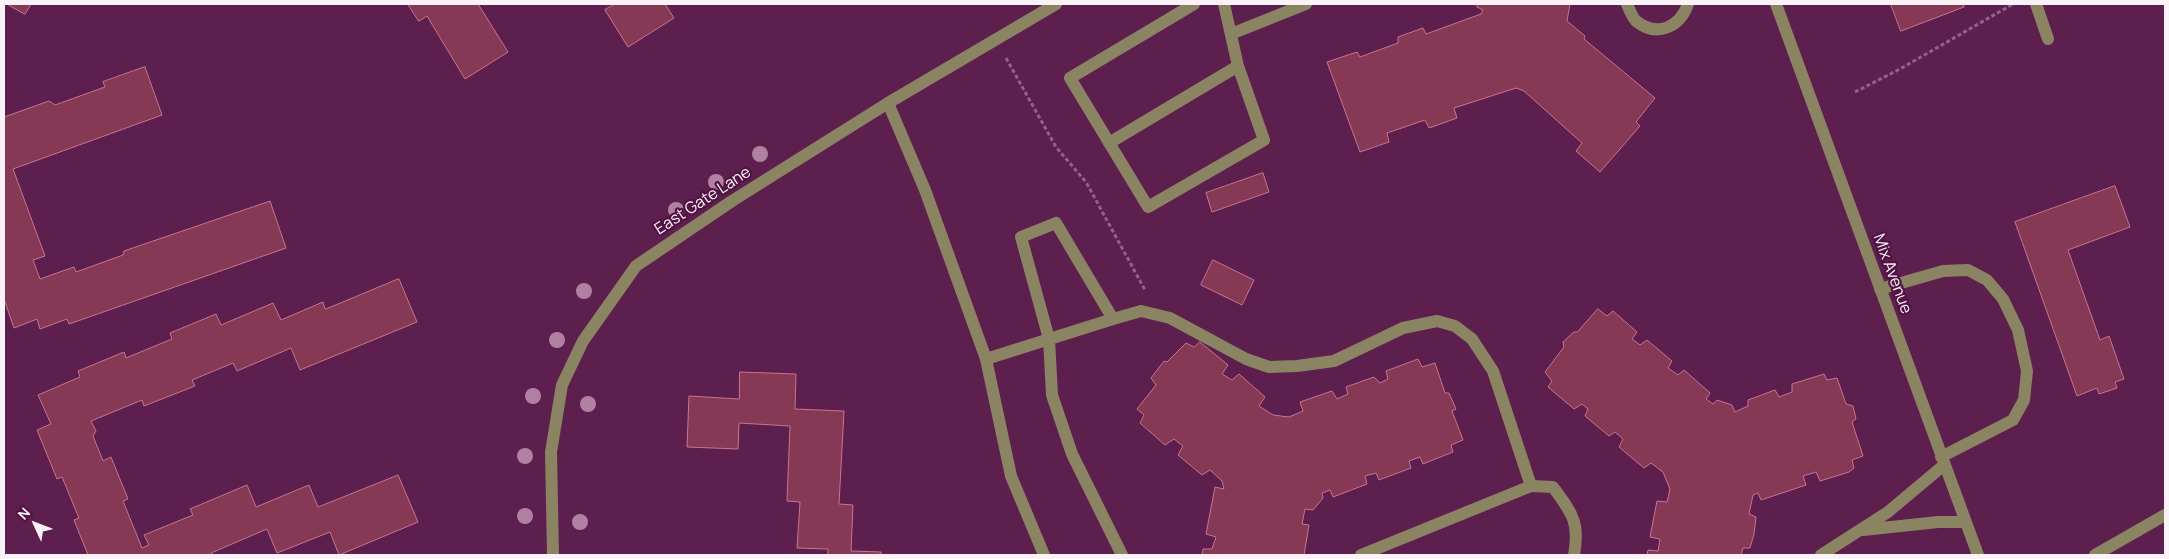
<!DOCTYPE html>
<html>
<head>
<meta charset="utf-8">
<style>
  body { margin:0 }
  #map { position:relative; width:2169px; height:559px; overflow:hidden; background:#5d1f4d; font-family:Manrope,sans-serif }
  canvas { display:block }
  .frame { position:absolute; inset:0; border:5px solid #faf2f7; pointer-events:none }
  .north { position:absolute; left:10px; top:499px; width:50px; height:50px; -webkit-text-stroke:4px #511343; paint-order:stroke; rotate:313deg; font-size:14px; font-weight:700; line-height:20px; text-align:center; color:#faf2f7 }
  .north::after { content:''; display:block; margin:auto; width:18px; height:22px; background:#faf2f7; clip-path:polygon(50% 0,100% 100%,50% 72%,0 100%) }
</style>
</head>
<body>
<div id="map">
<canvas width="2169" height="559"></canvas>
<div class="frame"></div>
<div class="north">N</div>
</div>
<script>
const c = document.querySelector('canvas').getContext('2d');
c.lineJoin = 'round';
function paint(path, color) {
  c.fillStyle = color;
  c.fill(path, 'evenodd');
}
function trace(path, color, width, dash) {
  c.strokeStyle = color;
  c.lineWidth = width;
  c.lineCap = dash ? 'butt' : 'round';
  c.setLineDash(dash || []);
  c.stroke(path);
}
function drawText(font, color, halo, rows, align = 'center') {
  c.font = font + ' Manrope,sans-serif';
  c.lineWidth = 4.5;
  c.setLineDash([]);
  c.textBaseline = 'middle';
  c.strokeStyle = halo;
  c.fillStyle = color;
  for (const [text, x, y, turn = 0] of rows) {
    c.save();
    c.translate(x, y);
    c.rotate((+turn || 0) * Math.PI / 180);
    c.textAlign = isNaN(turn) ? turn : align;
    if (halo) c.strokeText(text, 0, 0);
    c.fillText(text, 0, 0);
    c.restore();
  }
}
const building = new Path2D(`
  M7,4H31L25,14Z
  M408,4H478L508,52L465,79L427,16L419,21Z
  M615,4H665L674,18L628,47L605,10Z
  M1478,4H1570L1567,21L1585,36L1584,39L1655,98L1636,122L1640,126L1600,172L1576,151L1582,143L1524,91L1516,88L1454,108L1457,118L1429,128L1425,120L1387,133L1389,142L1360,152L1327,62L1357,52L1360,57L1398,43V37L1423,28L1426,34L1481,14L1483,10L1477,7Z
  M1891,4H1963L1964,7L1901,31Z
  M145,67L162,115L13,169L45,256L33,260L40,279L74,267L76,272L123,255L124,251L270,201L286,248L69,324L67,319L40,329L37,319L14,328L4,299V117L49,101L55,105L105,87L103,82Z
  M1263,173L1269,192L1212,212L1206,193Z
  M2115,186L2130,227L2068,250L2100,340L2109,336L2124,379L2115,382L2117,388L2099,394L2097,388L2077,396L2015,222Z
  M1213,260L1254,280L1242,305L1201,285Z
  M399,279L417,322L300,370L291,348L237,371L233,363L192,380L195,386L144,406L142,400L91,421L96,431L93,436L103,461L111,457L128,499L123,501L142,548L149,545L144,535L193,515L190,509L247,485L256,507L309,485L318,507L398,475L418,522L339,555L330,532L277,553L267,529L211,553L212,555H88L74,520L79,518L62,477L57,479L37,430L51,424L38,395L80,377L78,371L124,352L126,358L172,339L170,333L216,314L221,325L273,303L281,320L323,302L325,309Z
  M1598,309L1607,316L1613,311L1637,332L1632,339L1640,345L1647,340L1672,361L1668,368L1678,375L1684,370L1710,393L1706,399L1713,404L1717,400L1732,405L1735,412L1748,406V400L1775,390L1779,397L1792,392V384L1824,374L1827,380L1837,378L1846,404L1853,406L1856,419L1852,422L1863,456L1852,460L1854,468L1849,472L1820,481L1816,472L1803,476L1806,485L1761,500L1758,493L1753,495L1749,514L1756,517L1754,534L1750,548H1743L1741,555H1647L1648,550L1658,551L1660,539L1650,537L1657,501L1667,502L1670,489L1663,472L1651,463L1644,468L1619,447L1623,439L1615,432L1609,436L1585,416L1588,409L1582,404L1574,409L1548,387L1552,381L1545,372L1564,347L1563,342L1574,332H1577Z
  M1200,342L1228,365L1222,374L1232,380L1239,374L1265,397L1259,406L1273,415L1289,417L1303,411L1300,402L1332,391L1337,399L1348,394L1346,387L1374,377L1380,383L1388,379L1386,371L1418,359L1422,367L1435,363L1445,393H1449L1456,409L1452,411L1463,440L1451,445L1453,452L1423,464L1420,457L1409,461L1411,468L1379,480L1376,473L1365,476L1367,484L1333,497L1330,490L1322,493L1323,498L1313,510L1305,509L1302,524L1309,525L1304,555H1202L1203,549H1212L1216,537L1206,534L1215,487L1224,489L1222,481L1210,470L1202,475L1178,455L1183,446L1174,439L1165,445L1140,423L1144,415L1137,409L1156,385L1151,378L1164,361L1167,362L1186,343L1194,347Z
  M740,372L796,374L795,409L844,411L839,504L853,505L851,551L881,552V555H828V549L797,548L800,502L787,501L790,426L739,423L738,449L687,447L689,396L739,399Z`);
const path = new Path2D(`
  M1006,58L1056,147L1086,182L1145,290
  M1855,92L1900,69L2013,4`);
const minor = new Path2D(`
  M1194,4L1070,78L1148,207L1264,140L1238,66L1224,4
  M1627,4C1629,9 1632,17 1636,21C1657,38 1680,27 1688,4
  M1776,4L1978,555
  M2036,4L2048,39
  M1231,34L1306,4
  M888,103L925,190L986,359L1011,476L1044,555
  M1109,143L1238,66
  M1880,289L1943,271L1968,270L1987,280L2003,299L2018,330L2027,371L2024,400L2013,420L1941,457
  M1113,319L1141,311L1170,318L1246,359L1269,367L1297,366L1334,361L1403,328L1437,321L1455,326L1472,339L1493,371L1531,486
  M986,359L1113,319L1056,223L1021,237L1049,339L1052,395L1072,454L1122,555
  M1863,530L1938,522H1965
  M553,555L551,452L562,385L583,341L636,266L732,201L888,103L1056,4
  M1361,555L1531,486L1553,487C1572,513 1580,522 1574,555
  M1821,555L1888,512L1944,465
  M2095,555L2165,515`);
const trees = [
  [760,154],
  [716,182],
  [676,210],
  [584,291],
  [557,340],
  [533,396],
  [588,404],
  [525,456],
  [525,516],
  [580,522]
];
const streetNames = [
  ["East Gate Lane",703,201,-33],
  ["Mix Avenue",1892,274,70]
];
paint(building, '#853955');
trace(building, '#c87591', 1);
trace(path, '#906484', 3, [4, 2.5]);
trace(minor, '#8a8462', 12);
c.fillStyle = '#b180a3';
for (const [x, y] of trees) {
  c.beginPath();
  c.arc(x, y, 8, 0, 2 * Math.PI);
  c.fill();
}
drawText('16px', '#faf2f7', '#511343', streetNames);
</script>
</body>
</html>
